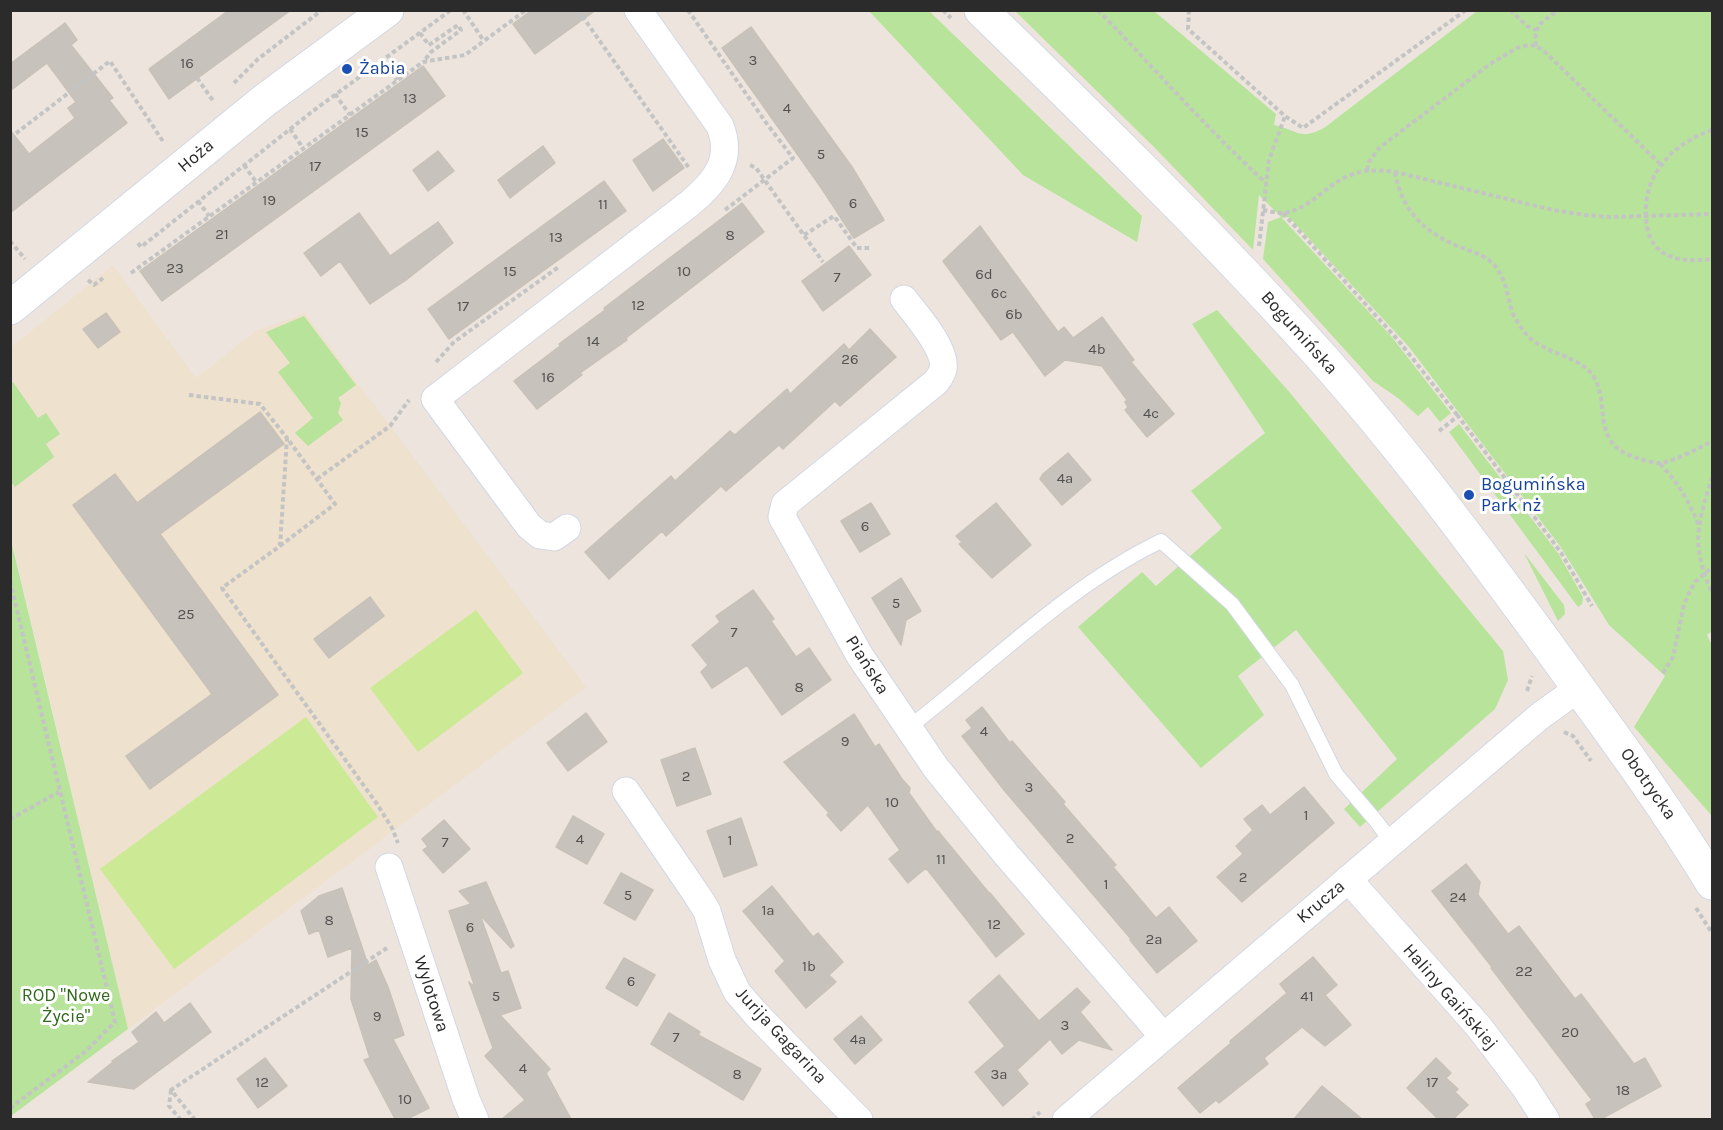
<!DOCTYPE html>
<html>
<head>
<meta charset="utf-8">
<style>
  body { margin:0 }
  #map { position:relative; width:1723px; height:1130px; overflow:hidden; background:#ede5dd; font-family:Karla,sans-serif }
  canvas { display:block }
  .frame { position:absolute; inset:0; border:12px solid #2b2b2b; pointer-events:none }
</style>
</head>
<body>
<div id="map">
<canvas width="1723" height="1130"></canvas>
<div class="frame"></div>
</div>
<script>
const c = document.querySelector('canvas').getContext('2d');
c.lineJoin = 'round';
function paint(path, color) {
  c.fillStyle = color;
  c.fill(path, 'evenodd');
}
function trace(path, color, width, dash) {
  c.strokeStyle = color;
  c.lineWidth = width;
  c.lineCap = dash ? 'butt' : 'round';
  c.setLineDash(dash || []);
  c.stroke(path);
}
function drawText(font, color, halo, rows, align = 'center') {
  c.font = font + ' Karla,sans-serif';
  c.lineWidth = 6;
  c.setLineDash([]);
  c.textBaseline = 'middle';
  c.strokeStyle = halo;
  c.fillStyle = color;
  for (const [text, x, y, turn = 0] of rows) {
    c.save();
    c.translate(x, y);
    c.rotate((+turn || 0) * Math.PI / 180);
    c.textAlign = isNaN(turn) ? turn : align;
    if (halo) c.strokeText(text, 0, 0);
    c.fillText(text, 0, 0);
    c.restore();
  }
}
const education = new Path2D(`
  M113,265L196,378L256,331L305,313L586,687L128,1029L11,536L10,348Z`);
const green = new Path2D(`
  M869,11H929L1142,216L1137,242L1023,175Z
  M1015,11H1154L1276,114L1274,125C1298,130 1299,141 1324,128L1477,11H1712V631L1707,635L1712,645V816L1634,727L1665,676L1609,625L1560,546L1409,347L1289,217L1282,218L1391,336L1451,413L1440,422L1428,407L1418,416L1398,398L1373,381L1263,259L1268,222L1281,217L1259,195L1253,250L1155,148Z
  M1217,310L1291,394L1503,651L1508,680L1495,709L1360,827L1344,809L1397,759L1296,630L1238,676L1264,715L1201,768L1078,627L1142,572L1156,586L1222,528L1191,491L1265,433L1192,324Z
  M304,316L356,385L338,398L341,403L338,413L343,420L308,446L295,433L313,418L278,372L290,363L266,332Z
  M13,382L38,418L46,413L60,434L46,444L54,457L15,487L10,480V384Z
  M1459,424L1558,553L1583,597L1582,604L1578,607L1449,432Z
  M10,536L128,1029L11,1116H10Z
  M1524,553L1564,605L1565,614L1558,621Z`);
const pitch = new Path2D(`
  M476,610L523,673L418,752L370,688Z
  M306,717L378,817L174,969L100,869Z`);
const building = new Path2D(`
  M229,10H291L169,99L149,69Z
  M532,10H596L535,54L513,24Z
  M65,23L77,40L71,45L113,98L109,100L127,123L10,213V130L29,154L75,118L68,108L76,102L47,63L10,91V64Z
  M751,27L852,167L884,220L854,238L822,189L722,48Z
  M423,66L445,96L162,301L140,271Z
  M663,139L684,168L653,191L633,160Z
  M543,146L555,163L510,198L498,180Z
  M438,151L454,171L428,191L413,170Z
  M604,181L626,211L449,339L428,309Z
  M742,203L764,232L626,338L627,340L580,373L582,375L537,409L514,381L560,346L559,344L605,310L604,308Z
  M359,213L390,256L438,222L453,243L406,280L370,304L340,261L321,276L304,253Z
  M980,226L1058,332L1064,327L1073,338L1102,317L1134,360L1131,362L1174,414L1147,437L1125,410L1128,407L1125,402L1127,400L1102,366L1065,360L1045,376L1013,332L1001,340L943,261Z
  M849,246L871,275L823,311L802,281Z
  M106,313L120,332L98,348L83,329Z
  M870,329L896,357L840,406L835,401L783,449L779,445L726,491L721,486L666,536L662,531L609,579L585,552L671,476L675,481L730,431L735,435L787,389L790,394L844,344L849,350Z
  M260,412L284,444L160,534L278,695L150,789L126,756L212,694L73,505L115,474L137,503Z
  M1068,453L1091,480L1062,505L1040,479L1043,474Z
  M871,503L890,534L860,552L841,521Z
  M996,503L1031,545L992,578L959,544L962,542L956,536Z
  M901,578L921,611L906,620L901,645L872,598Z
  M753,590L774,619L771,621L796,657L809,648L831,680L782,715L747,665L712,688L701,672L708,665L692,645L720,622L716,616Z
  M370,597L384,616L329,658L314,639Z
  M982,707L1010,743L1012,741L1065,802L1063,804L1116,865L1113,867L1156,918L1169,907L1197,941L1157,973L1130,940L1131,939L1004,790L962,736L972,728L966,720Z
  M586,713L607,742L568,771L547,743Z
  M854,714L875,747L879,744L902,779L910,788L909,793L937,832L938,831L989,893H990L1024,934L996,957L926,868L908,883L889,859L900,850L868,805L841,831L827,815L829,813L784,762Z
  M695,748L711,794L677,806L661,760Z
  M1304,787L1334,823L1242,902L1217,877L1243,854L1236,846L1253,830L1244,819L1262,805L1270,815Z
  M573,816L604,834L587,864L556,847Z
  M741,818L757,865L724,877L707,831Z
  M444,820L470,849L443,873L423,850L428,847L422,839Z
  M1466,864L1480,882L1478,895L1508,934L1519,926L1575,999L1581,994L1634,1064L1645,1058L1661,1086L1601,1119H1595L1586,1104L1592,1100L1491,968L1492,967L1432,891Z
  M621,873L653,890L635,920L604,903Z
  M486,882L514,946L511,948L480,915L501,973L508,971L521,1008L500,1015L550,1069L546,1073L571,1119H502L525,1100L485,1056L493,1048L469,982L472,985L474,984L449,911L471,904L459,891Z
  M772,886L813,937L818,933L843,962L829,975L836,982L806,1008L775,971L785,961L743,911Z
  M342,888L368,965L376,960L388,987L404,1035L393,1039L429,1108L407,1119H395L364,1060L370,1058L351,999L352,948L328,957L319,930L309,934L301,911L319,896Z
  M1313,957L1337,985L1325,995L1351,1025L1325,1046L1302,1027L1264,1058L1268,1064L1219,1103L1216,1100L1200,1113L1178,1088L1231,1043L1230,1041L1287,993L1280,984Z
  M624,958L655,975L637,1006L606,988Z
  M999,975L1039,1021L1077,988L1090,1002L1080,1012L1112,1050L1079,1040L1062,1054L1050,1039L1017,1070L1028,1084L1003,1106L975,1072L1005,1046L969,1002Z
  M190,1003L211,1032L134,1089L88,1082L113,1062L112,1061L139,1042L132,1032L156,1012L164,1023Z
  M669,1013L700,1032L698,1035L761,1069L743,1100L651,1044Z
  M861,1016L882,1040L855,1064L834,1039Z
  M265,1058L287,1086L258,1108L237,1079Z
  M1436,1058L1451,1073L1446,1078L1458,1089L1455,1092L1468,1105L1453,1119H1438L1407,1088Z
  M1322,1086L1362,1119H1294Z`);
const path = new Path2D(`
  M463,10L484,41
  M578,10L689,168
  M688,10L767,124L793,158L725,210
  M943,10L951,18
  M1098,10C1154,68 1207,129 1266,183
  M1189,10L1188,29L1285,116L1303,128L1466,10
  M1510,10L1527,26L1536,30
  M420,33L429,45L458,25L461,30L431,52L424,61
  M1536,46C1534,23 1541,24 1558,10
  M382,60L397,80
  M197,78L214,102
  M234,83L258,59L322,10
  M335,94L350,115
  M290,129L303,148
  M1712,130C1692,137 1672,149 1660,167C1651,179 1647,192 1646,206C1643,254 1671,264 1712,259
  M10,138L110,61L164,143
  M244,165L256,182
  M750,165L756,168L823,262
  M1367,170L1369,162L1379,148L1490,64L1517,48L1528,45L1536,46L1543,50L1661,165
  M1395,172C1401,210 1425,233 1460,247C1472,252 1486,255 1495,266C1505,278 1506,289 1510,304C1512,315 1519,326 1527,335C1546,356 1581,354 1595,379C1609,405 1593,438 1627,454C1635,458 1649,462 1658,463C1669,464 1702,447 1712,441
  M198,201L209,216
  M1263,210C1269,211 1276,213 1282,213C1308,211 1326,185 1348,176C1364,169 1379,170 1395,172L1553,210L1585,215L1611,217L1712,214
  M1283,213L1398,340L1458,416
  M804,235L834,216L857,248H872
  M10,241L25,259
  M138,243L141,247L313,111L451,10
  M1259,246L1269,160L1285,116
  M131,273L423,62L465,55L526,10
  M88,280L94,285L103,278
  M436,362L454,342L560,266
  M189,395L260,404L287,438
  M1439,431L1458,416L1560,551L1592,606
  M1660,464C1678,482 1689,502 1699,525
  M1712,477C1708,492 1702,508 1700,523C1695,546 1702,572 1712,592
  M317,479L390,426L409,400
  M280,546L335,504L287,438L280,546L222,588L377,804L392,828L398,843
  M10,581L115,1022L86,1051L10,1108
  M1663,673L1673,657L1684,604L1689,593L1695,582L1712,567
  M1527,691L1532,676
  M1564,732L1573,736L1591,761
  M10,819L59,792
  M1696,908L1712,933
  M171,1090L169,1106L181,1120
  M195,1120L171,1090L387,948
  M1032,1120L1040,1112`);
const lane = new Path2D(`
  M908,728C992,664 1066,587 1161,541L1232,604L1292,685L1336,774L1376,821L1391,841`);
const street = new Path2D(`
  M904,299C916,315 947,349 943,369C942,374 938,379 936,382L785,504L782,517L860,656L936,768L1005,853L1163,1036
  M567,528L554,537L540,535L529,526L435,399L689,204C714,183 734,161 720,126L638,10
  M626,791L697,895L707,911L722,960L737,992L756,1014L859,1120
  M389,867L466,1099L475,1120
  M1348,879L1479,1027L1524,1086L1546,1120
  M1066,1120L1540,716L1579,688`);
const secondary = new Path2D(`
  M981,10C1088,114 1195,219 1296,329C1387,427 1467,535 1546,643C1603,722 1662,800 1712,883
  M10,308L265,100L387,10`);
const markers = [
  [347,69,6,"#1a4fb4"],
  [1469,495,6,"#1a4fb4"]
];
const numberNames = [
  ["3",753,61],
  ["16",187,64],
  ["13",410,99],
  ["4",787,109],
  ["15",362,133],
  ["5",821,155],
  ["17",315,167],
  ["19",269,201],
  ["6",853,204],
  ["11",603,205],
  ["21",222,235],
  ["8",730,236],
  ["13",556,238],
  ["23",175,269],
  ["15",510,272],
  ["10",684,272],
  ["6d",984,275],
  ["7",837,278],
  ["6c",999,294],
  ["12",638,306],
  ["17",463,307],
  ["6b",1014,315],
  ["14",593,342],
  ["4b",1097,350],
  ["26",850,360],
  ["16",548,378],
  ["4c",1151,414],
  ["4a",1065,479],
  ["6",865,527],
  ["5",896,604],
  ["25",186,615],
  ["7",734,633],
  ["8",799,688],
  ["4",984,732],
  ["9",845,742],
  ["2",686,777],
  ["3",1029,788],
  ["10",892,803],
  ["1",1306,816],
  ["2",1070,839],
  ["4",580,840],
  ["1",730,841],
  ["7",445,843],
  ["11",941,860],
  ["2",1243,878],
  ["1",1106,885],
  ["5",628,896],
  ["24",1458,898],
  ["1a",768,911],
  ["8",329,921],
  ["12",994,925],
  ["6",470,928],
  ["2a",1154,940],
  ["1b",809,967],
  ["22",1524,972],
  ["6",631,982],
  ["5",496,997],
  ["41",1307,997],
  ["9",377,1017],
  ["3",1065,1026],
  ["20",1570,1033],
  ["7",676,1038],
  ["4a",858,1040],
  ["4",523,1069],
  ["8",737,1075],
  ["3a",999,1075],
  ["12",262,1083],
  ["17",1432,1083],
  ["18",1623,1091],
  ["10",405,1100]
];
const transitNames = [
  ["Żabia",359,69],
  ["Bogumińska",1481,485],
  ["Park nż",1481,506]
];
const streetNames = [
  ["Hoża",196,156,-40],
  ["Bogumińska",1299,333,48],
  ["Piańska",867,665,58],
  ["Obotrycka",1648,784,55],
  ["Krucza",1321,902,-40],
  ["Wylotowa",431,994,72],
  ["Haliny Gaińskiej",1450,997,49],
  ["Jurija Gagarina",781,1036,47]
];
const parkNames = [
  ["ROD \"Nowe",66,996],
  ["Życie\"",66,1017]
];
paint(education, '#eee1cd');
paint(green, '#b8e39a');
paint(pitch, '#ccea95');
paint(building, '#c8c2bd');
trace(building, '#c8c1b7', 1.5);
trace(lane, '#d2d7e4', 16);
trace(street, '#d2d7e4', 29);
trace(secondary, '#d2d7e4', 35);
trace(path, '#c4c4c4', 4, [4.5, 3]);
trace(lane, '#fff', 14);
trace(street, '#fff', 27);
trace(secondary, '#fff', 33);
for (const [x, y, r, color] of markers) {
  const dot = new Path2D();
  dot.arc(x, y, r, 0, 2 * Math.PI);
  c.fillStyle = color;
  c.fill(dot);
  trace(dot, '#fff', 2);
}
drawText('15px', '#525150', null, numberNames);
drawText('18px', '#164399', '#fff', transitNames, 'left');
drawText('18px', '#2b2b2b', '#fff', streetNames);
drawText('18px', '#30681a', '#fff', parkNames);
</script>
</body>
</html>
